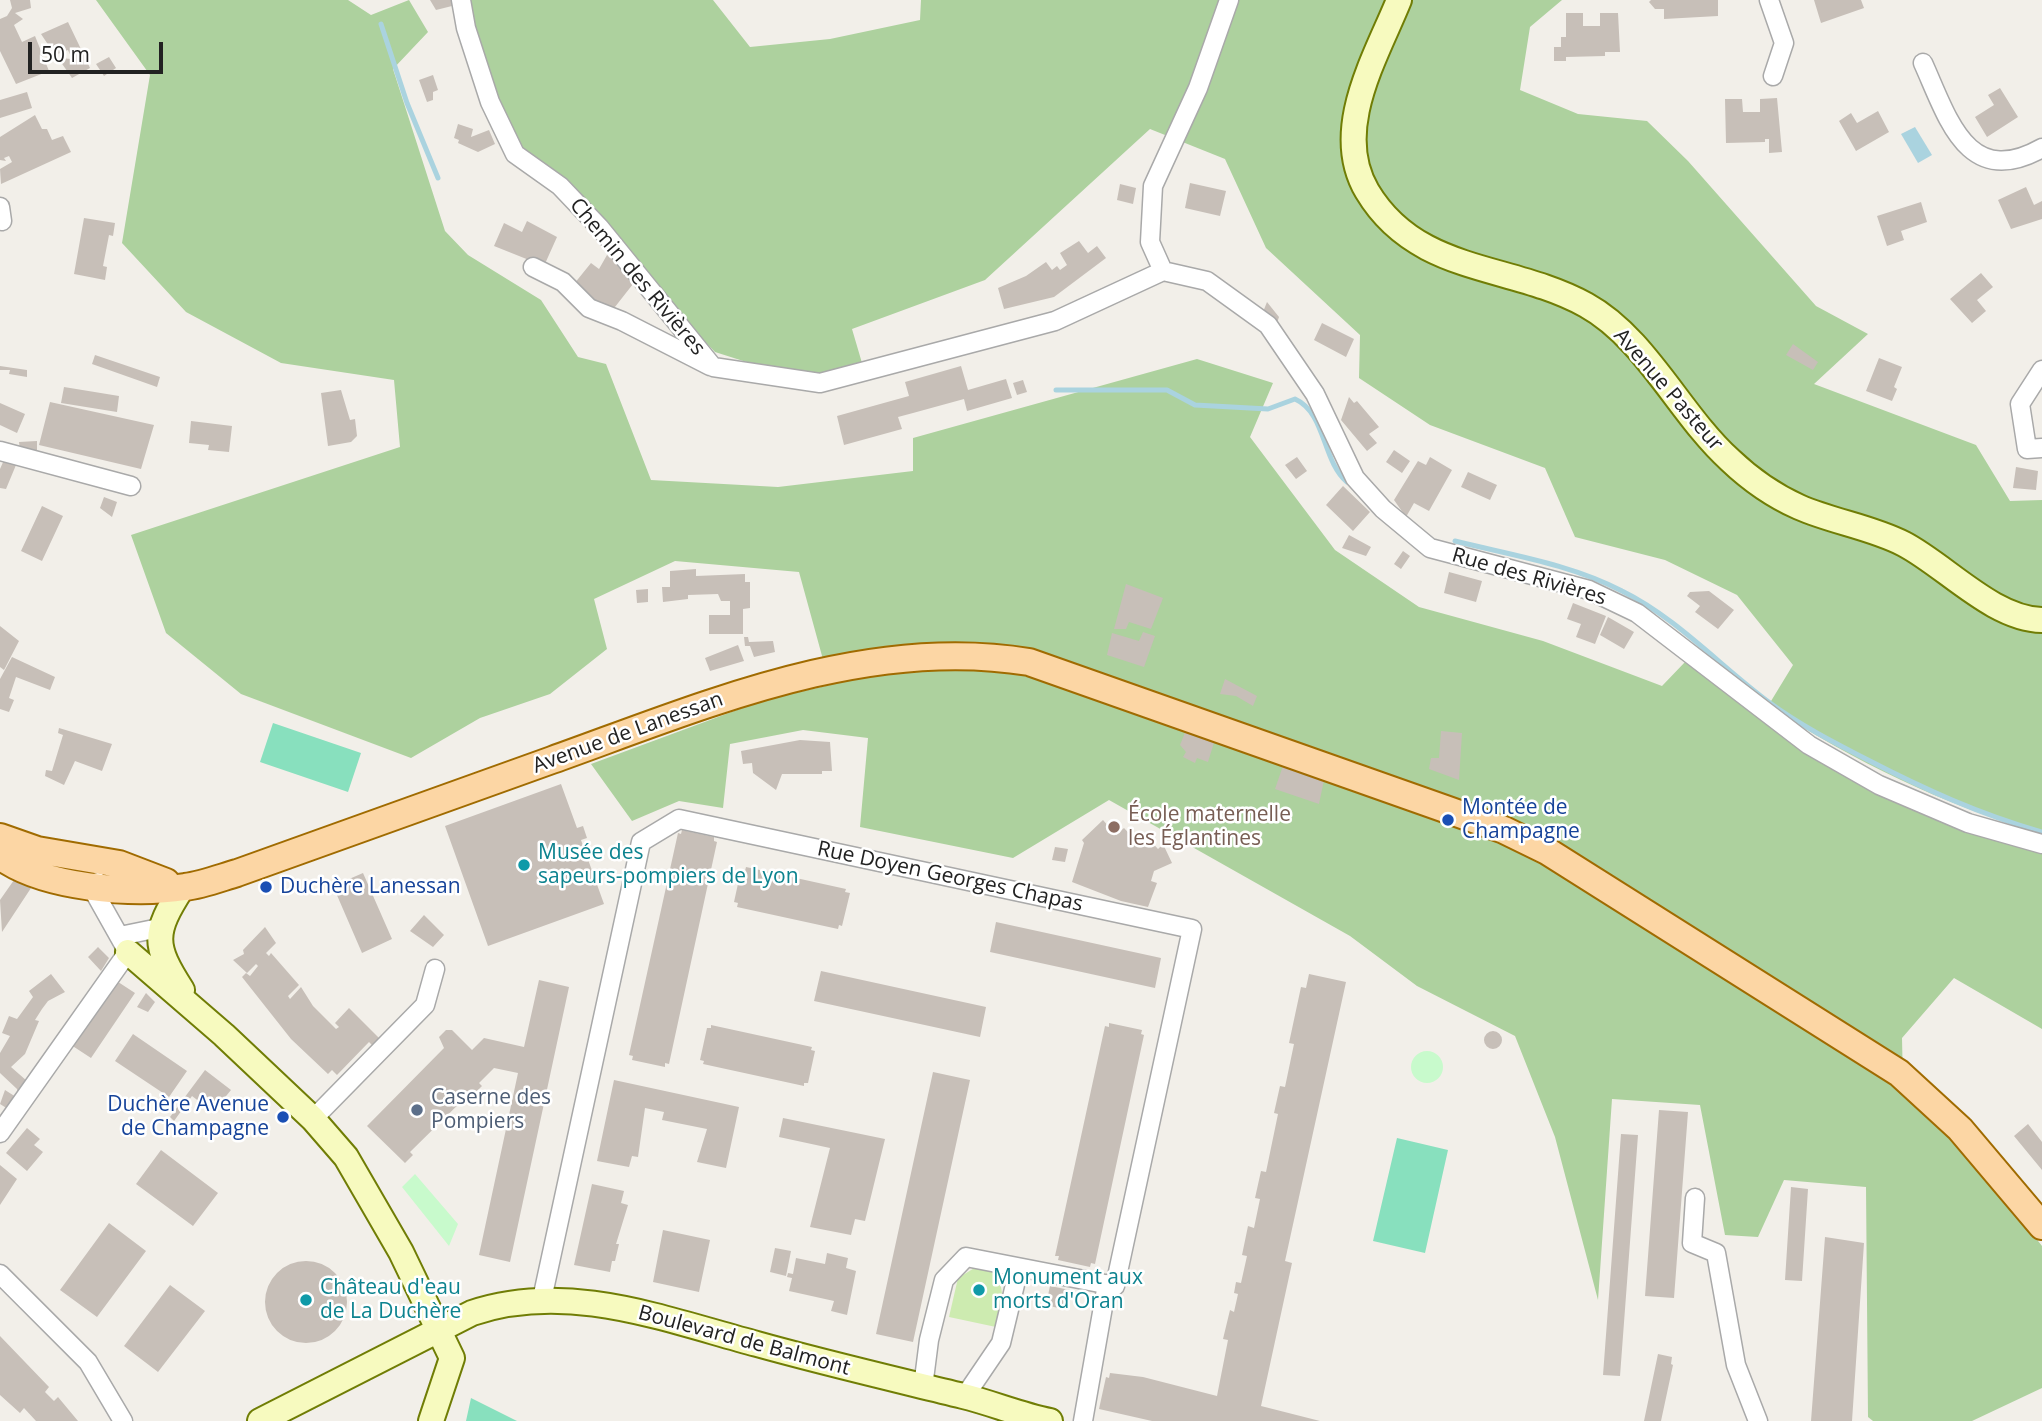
<!DOCTYPE html>
<html>
<head>
<meta charset="utf-8">
<style>
  body { margin:0 }
  #map { position:relative; width:2042px; height:1421px; overflow:hidden; background:#f2efe9; font-family:"Open Sans",sans-serif }
  canvas { display:block }
  .scale { position:absolute; left:28px; top:42px; width:135px; height:32px; box-sizing:border-box; border:4px solid #222; border-top:0; padding-left:9px; font-size:21px; line-height:24px; white-space:nowrap; color:#222; -webkit-text-stroke:5px #fff; paint-order:stroke }
</style>
</head>
<body>
<div id="map">
<canvas width="2042" height="1421"></canvas>
<div class="scale">50 m</div>
</div>
<script>
const c = document.querySelector('canvas').getContext('2d');
c.lineJoin = 'round';
function paint(path, color) {
  c.fillStyle = color;
  c.fill(path, 'evenodd');
}
function trace(path, color, width, dash) {
  c.strokeStyle = color;
  c.lineWidth = width;
  c.lineCap = dash ? 'butt' : 'round';
  c.setLineDash(dash || []);
  c.stroke(path);
}
function drawText(font, color, halo, rows, align = 'center') {
  c.font = font + ' "Open Sans",sans-serif';
  c.lineWidth = 5;
  c.setLineDash([]);
  c.textBaseline = 'middle';
  c.strokeStyle = halo;
  c.fillStyle = color;
  for (const [text, x, y, turn = 0] of rows) {
    c.save();
    c.translate(x, y);
    c.rotate((+turn || 0) * Math.PI / 180);
    c.textAlign = isNaN(turn) ? turn : align;
    if (halo) c.strokeText(text, 0, 0);
    c.fillText(text, 0, 0);
    c.restore();
  }
}
const grass = new Path2D(`
  M976,1267L991,1270C1008,1288 1002,1305 996,1327L949,1317L958,1278Z`);
const forest = new Path2D(`
  M96,0H348L371,15L409,0L428,32L393,69L445,231L468,255L541,300L578,357L606,364L651,480L778,487L913,471V438L1197,359L1273,383L1250,437L1335,550L1419,607L1543,641L1662,686L1685,662L1804,750L1962,828L2042,853V1029L1954,978L1902,1038L1903,1084L1989,1179L2042,1246V1388L1972,1421H1873L1868,1417L1866,1187L1784,1180L1758,1237L1725,1235L1700,1105L1612,1099L1598,1300L1555,1137L1515,1036L1417,986L1350,936L1109,800L1013,858L860,827L868,738L803,730L730,744L723,808L679,801L632,821L591,764L764,700L830,685L799,572L675,561L594,599L607,649L550,694L480,718L411,758L241,694L166,633L131,535L400,447L394,380L281,363L186,312L122,243L150,75Z
  M468,0H713L750,47L830,39L920,20L921,0H1562L1530,27L1520,90L1578,114L1647,121L1688,161L1816,306L1868,334L1814,384L1976,445L2010,501L2042,500V834C1940,803 1858,763 1768,706L1793,665L1737,595L1665,560L1575,537L1545,468L1430,425L1359,378L1360,335L1266,248L1225,159L1150,129L985,280L852,329L862,363L814,375L759,366L715,352L519,149L496,100L474,32Z`);
const park = new Path2D(`
  M1411 1067a16 16 0 1 1 32 0a16 16 0 1 1-32 0Z
  M415,1174L458,1224L449,1246L402,1187Z`);
const pitch = new Path2D(`
  M273,723L361,753L348,792L260,762Z
  M1397,1138L1448,1150L1425,1253L1373,1241Z
  M471,1398L517,1421H466Z`);
const water = new Path2D(`
  M1915,127L1932,155L1918,163L1901,134Z`);
const stream = new Path2D(`
  M381,24L407,103L438,178
  M1056,390H1167L1195,405L1268,409L1295,399C1326,413 1322,461 1347,482
  M1455,541C1511,555 1570,564 1622,591C1677,618 1721,667 1770,703C1800,725 1833,742 1866,759C1924,789 1979,814 2042,832`);
const building = new Path2D(`
  M10,0H30L31,8L15,13L23,19L14,25L22,42L35,36L49,71L16,84L0,51V19L7,16L12,8Z
  M430,0H451L452,6L436,10Z
  M1651,0H1718V16L1664,19V9H1655L1649,2Z
  M1814,0H1861L1864,8L1821,23Z
  M1566,13H1583V26H1600V13H1618L1620,52H1605V56L1566,57V61H1554V47H1561V37H1566Z
  M68,22L90,68L72,78L58,58L72,59L68,50L55,55L41,34Z
  M109,57L116,68L104,76L96,64Z
  M433,75L438,90L433,92V100L427,102L419,80Z
  M2000,88L2018,117L1987,137L1975,117L1994,105L1988,95Z
  M27,92L32,108L0,118V100Z
  M1777,98L1782,152L1769,153V139H1765V142L1726,143L1725,99H1742L1743,112H1760V99Z
  M1878,111L1889,132L1856,151L1839,121L1851,113L1857,123Z
  M35,115L42,129H47L52,140L63,136L71,152L1,184L0,169L12,162L9,156L4,158L6,161L0,160V137Z
  M458,124L473,129L471,137L489,130L495,144L478,152L458,143L459,140L454,138Z
  M1190,183L1226,191L1220,216L1185,208Z
  M1120,184L1136,188L1133,204L1117,200Z
  M2026,187L2034,205L2042,201V219L2011,229L1998,200Z
  M1921,202L1927,222L1901,231L1904,240L1887,246L1877,216Z
  M84,218L115,223L113,236L109,235L103,266L107,267L105,280L74,274Z
  M527,221L557,237L544,266L494,246L504,223L522,232Z
  M1079,241L1088,253L1097,246L1106,258L1054,297L1004,309L998,288L1026,276L1046,262L1052,270L1057,266L1060,270L1067,265L1060,253Z
  M607,255L628,272L633,284L611,312L601,308L574,284L591,263L599,269Z
  M1981,273L1993,287L1977,300L1986,311L1972,323L1950,299Z
  M1267,302L1279,317L1276,326L1263,312Z
  M1322,323L1354,339L1346,357L1314,340Z
  M1793,344L1818,362L1813,370L1786,355Z
  M95,355L160,377L157,387L92,364Z
  M1879,358L1902,367L1894,387L1897,389L1892,401L1866,391Z
  M0,366L27,370V377L9,374L10,370H0Z
  M961,366L968,390L1006,379L1012,398L967,411L964,399L913,413L898,417L902,429L844,445L837,416L909,396L905,382Z
  M1023,380L1027,392L1017,395L1013,383Z
  M64,387L119,396L117,412L61,403Z
  M341,390L350,420L355,419L357,436L351,442L328,446L321,393Z
  M1349,397L1354,403L1357,401L1379,427L1369,434L1377,443L1367,451L1341,420Z
  M50,402L154,425L141,469L39,445Z
  M0,403L25,414L17,433L0,425Z
  M191,421L232,426L229,452L208,450L209,445L189,443Z
  M37,441V452L20,451L19,442Z
  M1394,450L1410,461L1402,473L1386,462Z
  M1297,457L1307,471L1296,479L1285,465Z
  M1430,457L1452,470L1429,511L1414,503L1406,517L1394,500L1418,461L1426,465Z
  M4,460L16,465L6,489L0,488V469Z
  M2016,467L2038,471L2036,490L2013,488Z
  M1468,472L1497,485L1490,500L1461,487Z
  M1343,486L1370,512L1353,531L1326,505Z
  M104,497L117,502L112,517L100,508Z
  M42,506L63,516L42,561L21,551Z
  M1349,535L1371,547L1366,556L1342,548Z
  M1403,551L1410,556L1401,569L1394,564Z
  M696,569V576L745,574V582H750V608L743,609V634H709V615H730V601H721L718,594L688,595V599L663,602L662,587H670V571Z
  M1449,572L1482,581L1476,602L1444,593Z
  M1126,584L1163,598L1151,629L1129,622L1126,629H1114Z
  M648,589V602L637,603L636,590Z
  M1709,591L1734,610L1718,629L1695,612L1700,606L1687,596L1690,592Z
  M1573,603L1606,616L1595,644L1576,637L1581,624L1567,619Z
  M1608,617L1634,632L1624,649L1600,635Z
  M0,626L19,641L4,670L0,667Z
  M1143,632L1155,636L1144,667L1107,655L1112,633L1139,641Z
  M744,637H748L749,642L773,641L775,652L754,657L750,646H745Z
  M738,645L744,661L710,671L705,658Z
  M12,657L55,677L50,690L16,677L9,698L14,700L9,712L0,709V679Z
  M1225,679L1257,696L1253,706L1236,696L1220,694Z
  M1188,725L1216,736L1208,762L1197,758L1195,763L1183,757L1186,752L1180,745Z
  M59,728L112,744L102,771L75,761L64,785L45,776L46,770L52,771L63,735L58,733Z
  M1441,731L1462,733L1459,780L1429,769L1431,758H1439Z
  M800,740L830,742L832,771H822V774H782L776,790L753,773L752,763L743,764L741,751Z
  M1285,760L1325,775L1319,804L1275,789Z
  M561,784L577,828L583,826L587,838L581,840L604,904L488,946L445,826Z
  M1103,820L1116,835L1124,828L1137,842L1145,835L1158,849L1163,844L1172,863L1154,871L1151,881L1157,883L1148,907L1121,901L1072,882L1084,843L1082,840Z
  M682,830L714,837V841L717,842L669,1064L665,1063V1067L632,1060L633,1056L629,1055L678,833L681,834Z
  M1055,847L1068,849L1065,862L1052,860Z
  M746,867L846,889L845,892L850,893L842,926L839,925L838,929L737,907L738,903L734,902L741,870L745,871Z
  M363,873L392,939L362,953L333,886Z
  M14,880L31,888L2,932L0,900Z
  M424,915L444,935L433,947L410,931Z
  M996,922L1161,958L1155,988L990,952Z
  M265,927L276,943L266,953L269,956L271,953L299,985L288,996L290,999L301,987L313,1006L336,1029L339,1027L335,1023L349,1008L379,1038L372,1045L369,1042L337,1075L332,1070L328,1074L291,1039L242,977L246,973L250,976L258,966L256,964L247,973L233,960L244,954L243,950Z
  M98,947L109,958L101,971L88,957Z
  M821,971L986,1007L980,1037L814,1001Z
  M51,974L65,992L48,1001L42,1009L35,1020L39,1021L25,1054L11,1067L27,1081L18,1093L17,1089L0,1073V1053L10,1036L2,1033L9,1016L17,1019L33,997L29,991Z
  M1309,974L1346,982L1285,1261L1292,1263L1261,1406L1320,1421H1152L1099,1409L1106,1377L1109,1378L1110,1373L1143,1377L1217,1396L1228,1340L1223,1339L1230,1310L1234,1312L1238,1294L1234,1293L1236,1282L1241,1283L1247,1256L1242,1255L1248,1226L1254,1228L1260,1199L1255,1198L1261,1171L1266,1172L1278,1114L1274,1113L1280,1086L1285,1087L1294,1044L1289,1043L1301,987L1306,988Z
  M112,978L135,993L91,1058L68,1043Z
  M539,980L569,987L510,1262L479,1255L518,1073L494,1068L479,1083L482,1086L474,1094L471,1092L410,1152L413,1155L405,1163L367,1126L444,1048L439,1037L446,1030H452L472,1050L484,1038L524,1047Z
  M146,993L155,1002L148,1012L137,1007Z
  M1109,1023L1142,1030L1141,1034L1144,1035L1095,1264L1091,1263L1090,1267L1058,1260L1059,1256H1055L1105,1026L1109,1027Z
  M711,1025L812,1047L811,1050L815,1051L808,1083H804V1086L703,1064L704,1061L700,1060L707,1028H711Z
  M1484 1040a9 9 0 1 1 18 0a9 9 0 1 1-18 0Z
  M133,1034L187,1071L169,1097L115,1061Z
  M205,1070L231,1090L213,1112L192,1096L174,1121L170,1117Z
  M933,1072L970,1080L913,1342L876,1334Z
  M614,1080L739,1107L726,1168L697,1162L707,1129L662,1120L664,1112L645,1108L638,1157L632,1156L629,1167L597,1161Z
  M5,1090L16,1097L8,1109L0,1104Z
  M1659,1110L1688,1112L1674,1298L1645,1296Z
  M783,1118L885,1139L865,1221L855,1219L851,1235L810,1227L830,1148L779,1137Z
  M2028,1124L2042,1142V1170L2014,1136Z
  M27,1128L40,1139L34,1145L43,1152L27,1171L6,1153Z
  M1621,1134L1638,1135L1620,1376L1603,1375Z
  M161,1150L218,1193L193,1226L136,1184Z
  M0,1165L17,1179L0,1205Z
  M592,1184L624,1191L621,1203L628,1205L616,1244H619L615,1261H612L610,1272L574,1265Z
  M1791,1187L1808,1189L1802,1281L1785,1280Z
  M109,1223L146,1251L97,1317L60,1290Z
  M663,1230L710,1240L699,1292L653,1282Z
  M1825,1237L1864,1243L1852,1421H1811Z
  M775,1248L791,1251L786,1276L770,1272Z
  M827,1253L848,1258L846,1268L856,1271L847,1315L831,1311L834,1301L789,1291L792,1278L787,1277L788,1273L793,1274L796,1258L825,1264Z
  M265 1302a41 41 0 1 1 82 0a41 41 0 1 1-82 0Z
  M170,1285L205,1311L158,1372L124,1346Z
  M1050,1286L1070,1290L1066,1310L1046,1305Z
  M0,1336L49,1387L45,1392L54,1401L58,1397L78,1421H36L24,1408L20,1413L0,1395Z
  M1658,1354L1672,1357L1671,1364L1673,1365L1661,1421H1644Z`);
const street = new Path2D(`
  M461,0L466,28L490,102L515,154L560,186L600,228L713,367L820,383L1055,321L1163,271
  M1769,0L1784,43L1773,76
  M1923,63C1948,118 1967,190 2042,148
  M0,207L2,221
  M533,267L563,282L589,308L622,321L710,366
  M1163,271L1207,281L1268,325L1315,394L1355,478L1383,509L1430,548L1589,590L1637,613L1809,745L1879,785L1968,823L2042,844
  M1163,271L1150,242L1153,186L1198,88L1229,0
  M2042,370L2020,404L2027,449L2042,448
  M0,451L131,486
  M120,936L159,928
  M313,1119L425,1005L435,969
  M0,1133L128,952L92,888L98,882
  M1695,1198L1692,1243L1716,1253L1736,1365L1758,1421
  M0,1274L88,1362L123,1421
  M542,1299L641,842L679,819L1192,929L1115,1286L966,1257L944,1280L929,1340L923,1387
  M965,1396L1001,1343L1019,1268
  M1083,1421L1107,1284`);
const secondary = new Path2D(`
  M1399,0C1376,57 1331,130 1367,191C1417,275 1510,263 1586,305C1646,338 1680,415 1730,460C1751,480 1772,495 1799,507C1833,522 1871,527 1904,544C1946,566 1993,619 2042,620
  M182,888C153,933 153,945 182,990
  M128,952L224,1035L313,1119L346,1157L401,1252L452,1358L431,1421
  M260,1421L472,1313C568,1281 663,1319 757,1344C825,1363 894,1379 963,1396C992,1403 1020,1415 1050,1421`);
const primary = new Path2D(`
  M0,837L37,850L119,864L166,882
  M0,856C43,888 133,895 185,887C202,885 220,878 237,873C342,835 447,798 552,760C703,706 865,635 1029,662L1451,811L1504,830L1547,851L1899,1073L1960,1129L2042,1226`);
const markers = [
  [1448,820,7,"#1a4fb4"],
  [1114,827,7,"#8d6e63"],
  [524,865,7,"#0f9aa8"],
  [266,887,7,"#1a4fb4"],
  [417,1110,7,"#5c6f8a"],
  [283,1117,7,"#1a4fb4"],
  [979,1290,7,"#0f9aa8"],
  [306,1300,7,"#0f9aa8"]
];
const streetNames = [
  ["Chemin des Rivières",637,277,50],
  ["Avenue Pasteur",1668,390,49],
  ["Rue des Rivières",1529,577,16],
  ["Avenue de Lanessan",628,733,-20],
  ["Rue Doyen Georges Chapas",950,877,12],
  ["Boulevard de Balmont",744,1341,15]
];
const transitNames = [
  ["Montée de",1462,808],
  ["Champagne",1462,832],
  ["Duchère Lanessan",280,887],
  ["Duchère Avenue",269,1105,"right"],
  ["de Champagne",269,1129,"right"]
];
const educationNames = [
  ["École maternelle",1128,815],
  ["les Églantines",1128,839]
];
const cultureNames = [
  ["Musée des",538,853],
  ["sapeurs-pompiers de Lyon",538,877],
  ["Monument aux",993,1278],
  ["morts d'Oran",993,1302],
  ["Château d'eau",320,1288],
  ["de La Duchère",320,1312]
];
const serviceNames = [
  ["Caserne des",431,1098],
  ["Pompiers",431,1122]
];
paint(grass, '#cdebb0');
paint(forest, '#add19e');
paint(park, '#c8facc');
paint(pitch, '#88e0be');
paint(water, '#aad3df');
trace(stream, '#aad3df', 5);
paint(building, '#c7bfb8');
trace(street, '#a9a9a9', 21);
trace(secondary, '#707d05', 28);
trace(primary, '#a06b00', 30);
trace(street, '#fff', 18);
trace(secondary, '#f7fabf', 24);
trace(primary, '#fcd6a4', 26);
for (const [x, y, r, color] of markers) {
  const dot = new Path2D();
  dot.arc(x, y, r, 0, 2 * Math.PI);
  c.fillStyle = color;
  c.fill(dot);
  trace(dot, '#fff', 2.5);
}
drawText('21px', '#222', '#fff', streetNames);
drawText('21px', '#164399', '#fff', transitNames, 'left');
drawText('21px', '#785e54', '#fff', educationNames, 'left');
drawText('21px', '#0d838f', '#fff', cultureNames, 'left');
drawText('21px', '#4e5e75', '#fff', serviceNames, 'left');
</script>
</body>
</html>
